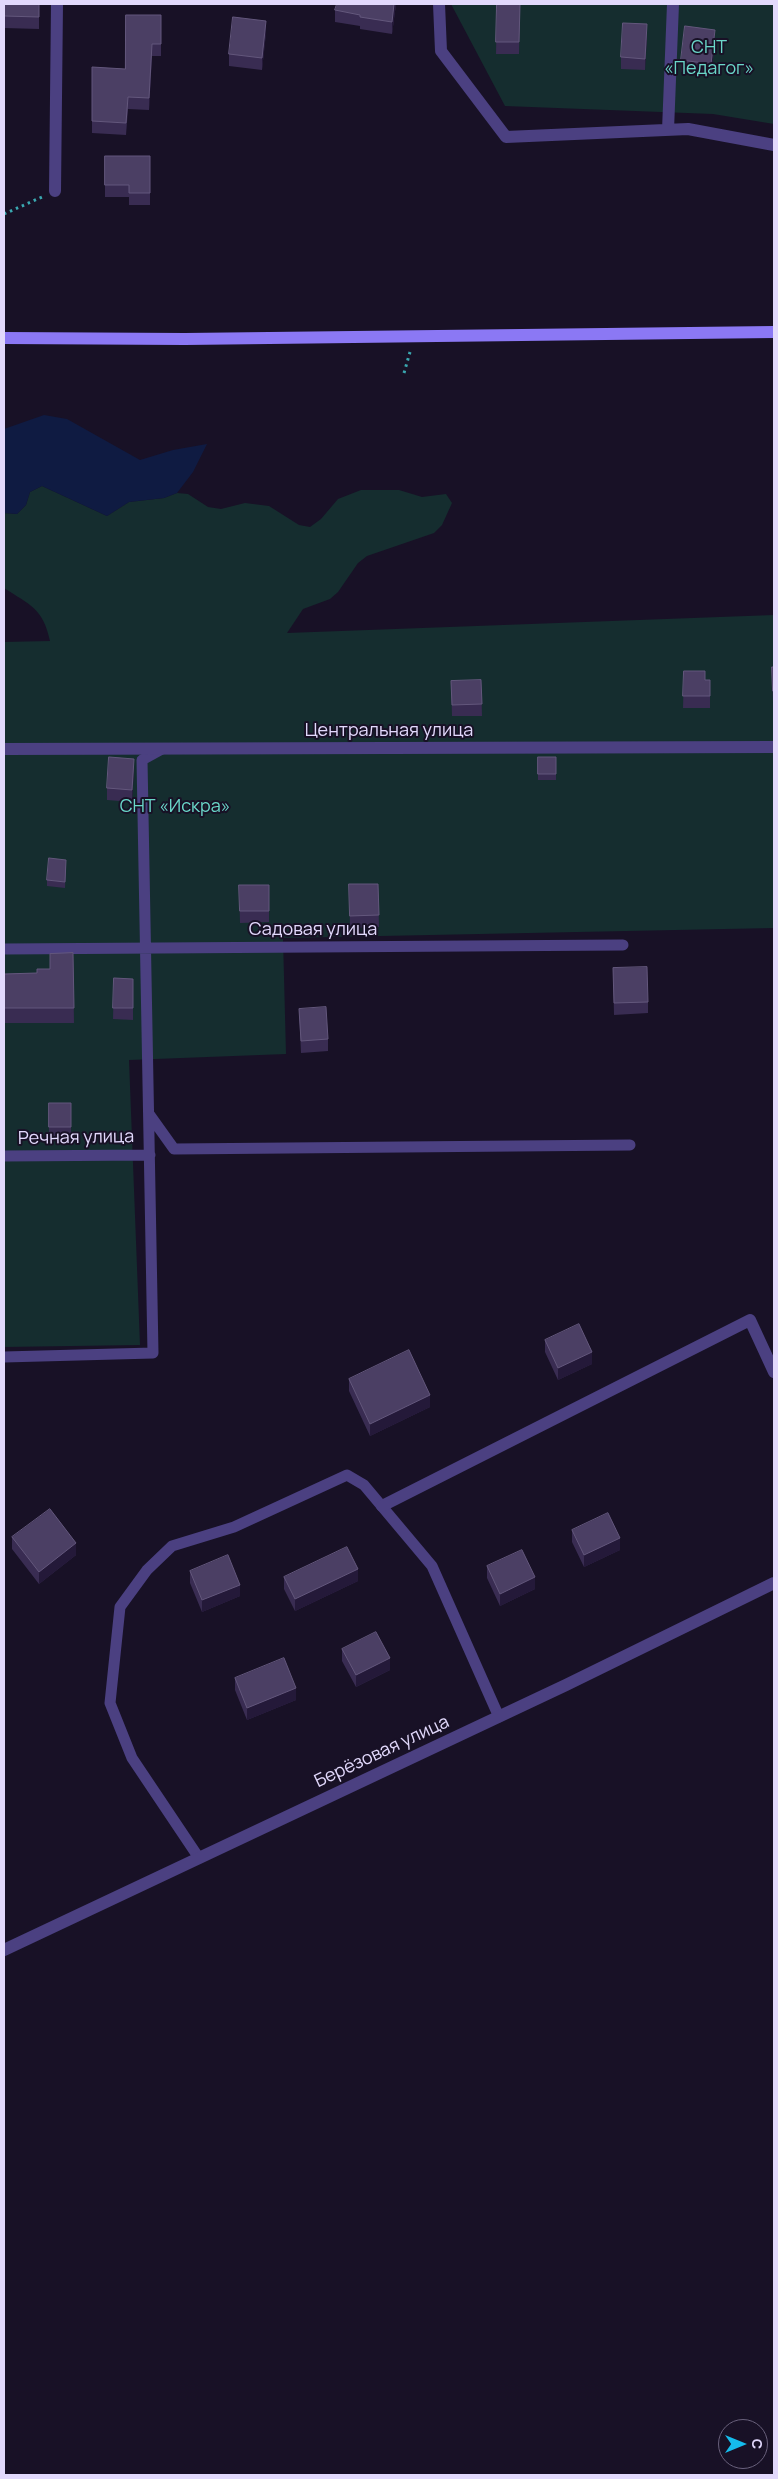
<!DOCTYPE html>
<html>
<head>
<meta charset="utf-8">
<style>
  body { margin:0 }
  #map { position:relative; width:778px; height:2479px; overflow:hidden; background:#181126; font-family:Manrope,sans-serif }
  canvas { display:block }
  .frame { position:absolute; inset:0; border:5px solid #e2d9fc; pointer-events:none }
  .north { position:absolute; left:718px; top:2419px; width:50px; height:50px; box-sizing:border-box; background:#181126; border:1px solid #69617c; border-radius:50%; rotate:90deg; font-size:14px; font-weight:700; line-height:20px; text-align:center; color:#e2d9fc }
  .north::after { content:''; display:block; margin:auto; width:18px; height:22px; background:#15bcec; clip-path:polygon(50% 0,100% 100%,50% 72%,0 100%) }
</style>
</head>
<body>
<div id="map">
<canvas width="778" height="2479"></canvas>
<div class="frame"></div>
<div class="north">С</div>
</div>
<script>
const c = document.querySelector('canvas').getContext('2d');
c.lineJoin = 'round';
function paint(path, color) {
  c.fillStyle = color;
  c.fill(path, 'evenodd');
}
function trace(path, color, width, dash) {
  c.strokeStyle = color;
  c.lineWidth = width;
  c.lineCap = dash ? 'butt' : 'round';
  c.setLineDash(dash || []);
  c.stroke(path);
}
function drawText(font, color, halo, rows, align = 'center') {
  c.font = font + ' Manrope,sans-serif';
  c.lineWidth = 4;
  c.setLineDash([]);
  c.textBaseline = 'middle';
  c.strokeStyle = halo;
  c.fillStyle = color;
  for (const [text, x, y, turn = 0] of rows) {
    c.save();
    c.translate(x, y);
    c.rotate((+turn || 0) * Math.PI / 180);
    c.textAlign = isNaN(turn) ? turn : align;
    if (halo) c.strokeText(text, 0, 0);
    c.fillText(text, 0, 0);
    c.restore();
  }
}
const green = new Path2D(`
  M451,4H774V124L713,114L505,106Z
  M42,486L107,516L129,502L164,498L177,493L188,494L208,507L221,509L245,503L269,506L299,525L310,527L321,519L338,499L361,490H399L422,497L446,494L452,503L442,525L434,533L367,556L358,563L338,592L330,599L303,609L287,633L774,615V928L283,938L286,1054L129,1060L140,1345L4,1347V642L50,641C43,608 30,605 4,588V513L17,514L26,505L30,492Z`);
const water = new Path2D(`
  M44,415L67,419L140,460L173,450L207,444L193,472L177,493L164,498L129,502L107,516L42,486L30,492L26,505L17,514L4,513V429Z`);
const path = new Path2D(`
  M4,214L42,197
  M404,373L410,352`);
const lane = new Path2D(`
  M4,949L623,945
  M149,1114L174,1149L630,1145
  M4,1156L150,1155
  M4,1357L153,1353L142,760L162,749
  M199,1858L132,1758L110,1703L120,1607L147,1570L172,1546L234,1527L347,1475L364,1485L432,1566L499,1717`);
const street = new Path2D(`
  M439,4L441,51L506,137L688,129L774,145
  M668,130L673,4
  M55,191L57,4
  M4,749L774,747
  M382,1506L750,1320L774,1372
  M4,1950L566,1685L774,1583`);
const secondary = new Path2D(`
  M4,338L185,339L774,332`);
const wall = new Path2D(`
  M4,4H39V29L4,28Z
  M396,4L392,34L360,29V26L335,22V10Z
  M497,4H520L519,54H496Z
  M161,15V56H152L149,110L128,109L126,135L92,133V67L125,69Z
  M266,33L262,70L229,66V54Z
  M647,36L645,70L621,69V57Z
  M715,42L711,76L681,72V60Z
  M105,156H150V205H129V197H105Z
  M772,667H774V703H773Z
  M684,671L705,680H710V708H683Z
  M481,680L482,716H452L451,681Z
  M538,757H556V780H538Z
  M134,770L132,802L107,800V788Z
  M66,866L65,888L47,886V880Z
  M349,884H378L379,927L350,928Z
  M239,885H269V922L240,923Z
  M73,953L74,1023H4V974L37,973L50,969Z
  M613,968L648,1002V1013L614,1015Z
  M114,978L133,979V1020L113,1019Z
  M299,1009L328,1039V1051L301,1053Z
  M49,1103H71V1139H49Z
  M545,1340L592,1364L558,1380L545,1352Z
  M349,1379L430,1407L370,1436L349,1391Z
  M572,1530L620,1550L584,1567L572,1542Z
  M12,1537L76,1555L39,1584L12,1549Z
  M487,1566L535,1589L500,1606L487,1578Z
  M190,1571L240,1596L202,1612L190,1583Z
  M284,1577L358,1581L295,1611L284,1589Z
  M342,1649L390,1670L356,1687L342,1661Z
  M235,1678L296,1700L247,1720L235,1690Z`);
const shadedWall = new Path2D(`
  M394,4H396L392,34V22Z
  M266,21V33L262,70V58Z
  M647,24V36L645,70V59Z
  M715,30V42L711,76V64Z
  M152,44V56L149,110V98Z
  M134,759V770L132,802V790Z
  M592,1352V1364L558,1380V1368Z
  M430,1395V1407L370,1436V1424Z
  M620,1538V1550L584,1567V1555Z
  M76,1543V1555L39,1584V1572Z
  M358,1569V1581L295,1611V1599Z
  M535,1577V1589L500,1606V1594Z
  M240,1585V1596L202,1612V1600Z
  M390,1658V1670L356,1687V1675Z
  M296,1688V1700L247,1720V1708Z`);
const building = new Path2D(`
  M4,4H39V17L4,16Z
  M337,4H394L392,22L360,17V15L335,10Z
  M497,4H520L519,42H496Z
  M126,15H161V44H152L149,98L128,97L126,123L92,121V67L125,69Z
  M233,17L266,21L262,58L229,54Z
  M623,23L647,24L645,59L621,57Z
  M685,26L715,30L711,64L681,60Z
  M105,156H150V193H129V185H105Z
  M772,667H774V691H773Z
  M684,671H705V680H710V696H683Z
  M481,680L482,704L452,705L451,681Z
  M109,757L134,759L132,790L107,788Z
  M538,757H556V774H538Z
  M49,858L66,860L65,882L47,880Z
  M349,884H378L379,915L350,916Z
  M239,885H269V911H240Z
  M73,953L74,1008H4V974L37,973V969H50V954Z
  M647,967L648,1002L614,1003L613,968Z
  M114,978L133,979V1008H113Z
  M326,1007L328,1039L301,1041L299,1009Z
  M49,1103H71V1127H49Z
  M579,1324L592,1352L558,1368L545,1340Z
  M409,1350L430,1395L370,1424L349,1379Z
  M50,1509L76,1543L39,1572L12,1537Z
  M608,1513L620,1538L584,1555L572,1530Z
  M347,1547L358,1569L295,1599L284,1577Z
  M522,1550L535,1577L500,1594L487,1566Z
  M228,1555L240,1585L202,1600L190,1571Z
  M376,1632L390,1658L356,1675L342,1649Z
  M284,1658L296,1688L247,1708L235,1678Z`);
const parkNames = [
  ["СНТ",709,48],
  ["«Педагог»",709,69],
  ["СНТ «Искра»",175,807]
];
const streetNames = [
  ["Центральная улица",389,731],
  ["Садовая улица",313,930],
  ["Речная улица",76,1138,-1],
  ["Берёзовая улица",382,1752,-25]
];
paint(green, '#152d2f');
paint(water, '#0f1b42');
trace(path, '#3aa8b0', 3, [2.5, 4]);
trace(lane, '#4b4081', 11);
trace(street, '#4b4081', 12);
trace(secondary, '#8b78f4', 12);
paint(wall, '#392c52');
paint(shadedWall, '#241939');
paint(building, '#4b3f64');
trace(building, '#63577c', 1);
drawText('18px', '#6ad7c9', '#181126', parkNames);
drawText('18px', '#e2d9fc', '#181126', streetNames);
</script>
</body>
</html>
